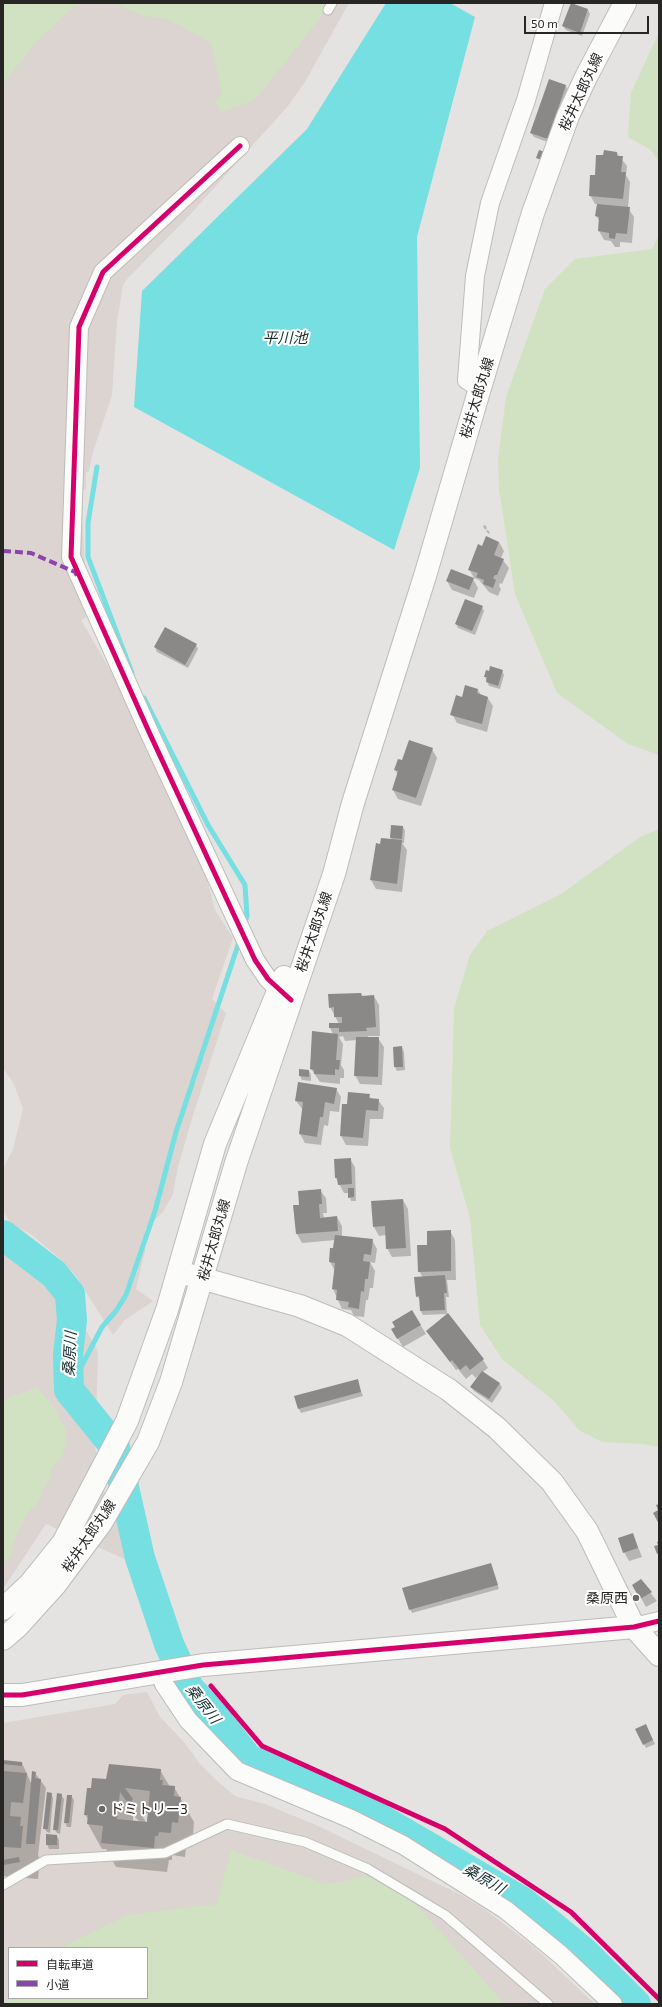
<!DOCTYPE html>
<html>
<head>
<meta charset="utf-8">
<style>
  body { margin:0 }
  #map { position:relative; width:662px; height:2007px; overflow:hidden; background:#e5e3e1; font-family:"Exo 2","Noto Sans JP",sans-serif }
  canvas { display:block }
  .frame { position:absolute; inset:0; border:4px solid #282625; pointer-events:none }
  .legend { position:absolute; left:8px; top:1947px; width:140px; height:52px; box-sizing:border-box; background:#fff; border:1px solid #a9a8a8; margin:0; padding:5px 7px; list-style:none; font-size:12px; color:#282625 }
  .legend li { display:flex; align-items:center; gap:8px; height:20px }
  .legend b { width:20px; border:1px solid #a9a8a8 }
  .scale { position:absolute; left:524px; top:16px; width:125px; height:18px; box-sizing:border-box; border:2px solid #282625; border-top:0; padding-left:5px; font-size:12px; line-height:14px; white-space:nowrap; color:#282625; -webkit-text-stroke:3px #fff; paint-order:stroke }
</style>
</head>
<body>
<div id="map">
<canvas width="662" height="2007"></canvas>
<div class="frame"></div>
<ul class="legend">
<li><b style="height:5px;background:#d6006c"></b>自転車道</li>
<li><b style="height:5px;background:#8e44ad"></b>小道</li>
</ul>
<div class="scale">50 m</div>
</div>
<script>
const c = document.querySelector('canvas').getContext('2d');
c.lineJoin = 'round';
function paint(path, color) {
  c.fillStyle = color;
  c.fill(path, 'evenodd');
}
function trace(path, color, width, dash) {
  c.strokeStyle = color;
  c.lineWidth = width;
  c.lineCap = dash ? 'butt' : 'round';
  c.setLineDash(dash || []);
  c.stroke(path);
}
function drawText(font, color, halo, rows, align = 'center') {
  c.font = font + ' "Exo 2","Noto Sans JP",sans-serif';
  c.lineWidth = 4;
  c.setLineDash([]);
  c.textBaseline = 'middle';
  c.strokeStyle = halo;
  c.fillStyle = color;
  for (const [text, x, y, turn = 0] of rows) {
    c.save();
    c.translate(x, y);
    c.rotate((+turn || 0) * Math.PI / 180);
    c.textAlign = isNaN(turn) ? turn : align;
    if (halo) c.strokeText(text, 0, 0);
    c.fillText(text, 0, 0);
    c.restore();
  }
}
const built = new Path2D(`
  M3,3H349L305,82L288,106L187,218L128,278L123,285L117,322L112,395L93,452L89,471L86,473V489L81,491L85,568L96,611L81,620L119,685L204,868L215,910L233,938L212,999L226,1013L190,1125L178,1167L173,1194L163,1212L145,1229V1251L136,1289L153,1301L125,1320L113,1335L76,1276L59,1258L32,1235L10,1223L3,1210V1169L13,1149L23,1109L14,1084L3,1068Z
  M3,1243L30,1259L64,1294L96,1347L98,1354L95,1447L101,1485L105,1497L131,1547L138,1565L46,1524L3,1589Z
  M147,1692L160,1717L184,1742L200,1764L216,1780L235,1796L265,1804L316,1825L463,1896L483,1908L534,1947L595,2004H3V1723L115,1704L123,1695ZM9,1948H147V1998H9Z`);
const green = new Path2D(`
  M3,3H89L75,5L34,45L3,84Z
  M115,3H326L321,17L255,100L221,112L214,100L222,95L211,43L167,19L143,16Z
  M659,32V162L651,150L628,137L631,93Z
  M659,235V755L628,744L557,693L515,594L499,489L498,459L506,397L545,289L575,259L652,249Z
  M659,829V1447L642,1444L603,1442L580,1431L554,1401L502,1359L480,1325L470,1218L450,1148L454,1008L470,955L487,931L561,894L640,837Z
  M37,1387L54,1407L66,1431V1445L62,1457L52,1468L50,1479L42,1490L41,1496L38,1503L29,1510L14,1540L11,1555L3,1565V1403L9,1398Z
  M231,1850L326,1884L367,1876L413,1901L505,2004H4L10,1998H147V1948H60L128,1915L217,1904Z`);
const water = new Path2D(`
  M386,3H450L475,17L417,237L420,468L394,550L134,407L142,291L307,129Z`);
const shadow = new Path2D(`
  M588,10L590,14L582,36L566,30L563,26Z
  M566,86L568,90L550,143L534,137L531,133Z
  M617,153L627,166L626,175L630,182L628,208L634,217L632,243L620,242V247H615L611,241L604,240L599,231L600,222L596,216L598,204H595L590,195L604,156Z
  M485,525L487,528L485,530L483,526Z
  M488,530L490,533L489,534L486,531Z
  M499,542L504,551L501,558L509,568L502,584L500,583L499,586L501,589L498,596L489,592L479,580L474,578L469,569L482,547Z
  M473,579L478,588L474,598L452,590L447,581Z
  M482,607L484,611L475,635L458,628L456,624Z
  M196,645L198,649L188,668L157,652L155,647Z
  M502,671L504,675L500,689L489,686L485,677Z
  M478,690L481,695L487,697L493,706L487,732L457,723L452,714L462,698Z
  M432,749L437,758L421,806L398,799L393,790L398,775L395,770L403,762Z
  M403,827L405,831L404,843H402L407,850L402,892L376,889L371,880L374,860L381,845L392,840L391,838Z
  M361,994L363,997L374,996L379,1005L380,1036H368V1038H378L384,1047L382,1085L360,1084L355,1075L357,1040L345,1041L343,1036L339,1037L343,1044L341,1065L344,1070V1078H340V1084L320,1082L311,1069L333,1034L330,1028L339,1024L330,1007Z
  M402,1047L404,1052L405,1070L397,1071L395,1067Z
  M300,1070L309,1071L311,1075V1081L302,1080L300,1076Z
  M336,1089L341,1097L339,1112L330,1111L328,1126L324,1125L321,1145L305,1143L300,1134L303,1110L296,1101Z
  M369,1095L371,1099L378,1100L384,1108L383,1119H370L368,1146L346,1145L341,1136L348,1105Z
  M350,1159L355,1167L356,1201H351L349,1193H344L336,1178L335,1160Z
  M320,1190L326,1198L327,1213H323L324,1218L337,1217L342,1226V1237L372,1240L377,1249L375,1263L370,1262L375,1271L373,1288H370L368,1300H366L364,1317L354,1316L351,1310L342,1309L333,1289L335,1271L330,1262L335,1240L302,1243L297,1234L300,1205Z
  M403,1200L408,1209L411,1256L392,1257L387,1248L386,1235L379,1236L374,1227Z
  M450,1231L455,1240L456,1280H447L449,1297H446L447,1314L423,1315L421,1311L420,1300L417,1296L423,1278L419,1271Z
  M412,1311L426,1334L403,1347L393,1330Z
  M427,1331L483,1360L488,1368L483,1372L500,1384L502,1388L492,1403L474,1391L471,1387L479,1375L476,1378L472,1374L466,1379L458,1369L456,1370Z
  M357,1380L363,1396L301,1413L299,1409L296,1397Z
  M633,1534L642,1557L629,1561L624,1552Z
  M491,1564L499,1589L412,1613L410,1609Z
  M641,1581L657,1601L646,1607L634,1585Z
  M648,1730L655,1744L646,1748L644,1744Z
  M3,1761L22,1763L32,1785L35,1773L46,1788L38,1855L40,1859L38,1879L3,1876Z
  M160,1770L170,1787H174L194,1822L192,1847L186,1846L185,1857L172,1855V1860H169L167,1872L116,1867L106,1849H102L88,1824L89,1820L85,1815L92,1790L107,1780ZM140,1812L148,1813L147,1824ZM133,1815L141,1823L133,1822Z
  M51,1794L53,1798L50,1833L47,1832L44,1828Z
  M61,1795L64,1799L60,1834L57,1833L54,1829Z
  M71,1796L74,1800L71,1827H67L65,1822Z
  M57,1836L59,1840V1849H49L47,1844Z`);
const stream = new Path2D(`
  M97,467L88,523V557L132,673
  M144,698L208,825L245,885L247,916L244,924
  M69,1390L102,1327L116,1311L126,1295L155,1211L176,1132L240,939`);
const river = new Path2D(`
  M3,1235L54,1274L70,1294L72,1320L68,1355L69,1390L115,1447L140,1558L169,1644L189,1688L219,1722L248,1759L379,1818L523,1902L584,1952L636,2004`);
const building = new Path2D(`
  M571,3L588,9L580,33L562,26Z
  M549,79L566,85L548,139L530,133Z
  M539,150L545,152L542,160L536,158Z
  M604,150L617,152V156H623L621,172H626L623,199L589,196L590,175H595L596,155H603Z
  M597,204L630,207L627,234L616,233L615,239L609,238V233L598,231L599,217L595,216Z
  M486,536L499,542L494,555L504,559L497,575H495L493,578L496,580L493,588L483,584L484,580L476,577L478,573L468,570L478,544L482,546Z
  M451,569L474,578L469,590L446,581Z
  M465,599L483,606L472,631L455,624Z
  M165,627L197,644L185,665L154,647Z
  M490,666L503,670L498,686L486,682L487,677H484L486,670L489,671Z
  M465,685L478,689L477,693L488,697L482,724L450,715L456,695L462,697Z
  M409,740L433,748L416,798L392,790L398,771L394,770L398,759L402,760Z
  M391,825L403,826L402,839L390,838Z
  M381,838L402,840L397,884L370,880L376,843L380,844Z
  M361,993L362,996L374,995L376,1027L366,1028L367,1031L339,1032V1028H329V1023H342V1017H334V1007L329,1008L328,994Z
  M312,1031L338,1034L336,1060H340L339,1070L335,1069V1075L314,1074V1070L310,1069Z
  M356,1037H379L378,1077L354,1076Z
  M402,1046L403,1067H394L393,1047Z
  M299,1069L309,1070V1077L299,1076Z
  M298,1082L337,1088L334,1104L325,1102L323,1117H320L317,1137L299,1134L303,1102L295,1101Z
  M348,1092L370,1094L369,1098L379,1099L378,1111L366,1110L363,1138L340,1136L342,1104H347Z
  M351,1158L352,1184L338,1185L337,1178H335L334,1159Z
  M348,1188H354V1197L348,1198Z
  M321,1189L322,1204H319L320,1218L337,1216L338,1231L296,1234L293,1205H299L298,1191Z
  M403,1199L406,1248L386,1249L385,1226L373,1227L371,1201Z
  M451,1230V1271L418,1272L417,1245H427V1231Z
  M335,1235L373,1239L371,1255L364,1254L363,1261L370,1262L368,1279H365L364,1292L361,1291L359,1309L348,1307L349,1302L336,1300L337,1290L332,1289L335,1263L329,1262L330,1248H333Z
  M445,1275L447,1293H444L445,1310L420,1311L419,1296L416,1297L414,1277Z
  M412,1310L421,1325L397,1339L391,1329L395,1327L392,1322Z
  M448,1313L484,1359L470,1370L466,1365L460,1370L452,1360L450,1362L426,1331Z
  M482,1371L500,1383L489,1399L470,1387Z
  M358,1379L361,1392L298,1409L294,1396Z
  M659,1504V1524L653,1513L658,1510L656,1505Z
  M633,1533L638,1548L623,1553L618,1538Z
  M659,1541V1553L657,1554L654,1546L658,1545L657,1542Z
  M491,1563L498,1585L409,1610L402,1588Z
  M641,1579L652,1592L640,1599L632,1585Z
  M646,1724L653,1740L643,1745L635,1729Z
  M3,1760L22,1762V1766L3,1764Z
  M109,1764L161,1769L160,1780H163L162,1785L175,1786L174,1796L181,1797L178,1823L172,1822L171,1833L159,1832L158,1836H155L154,1848L101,1843L103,1826L87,1824L88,1815H84L87,1788H91L92,1778L106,1779ZM125,1788L150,1791L147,1822L117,1819L120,1792L127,1802H131L133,1799Z
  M3,1771L27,1773L23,1803L11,1802L10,1816L21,1817L20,1826H23L21,1848L3,1847Z
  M32,1771L36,1772L35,1778L41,1779L35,1844H26Z
  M47,1792L52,1793L48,1829H43Z
  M57,1793L62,1794L58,1830H53Z
  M67,1795H72L69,1823H64Z
  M46,1834L57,1835V1845H46Z
  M19,1857L20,1862L3,1865V1860Z`);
const lane = new Path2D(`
  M328,10L332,3
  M3,1885L46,1860L165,1853L227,1824L305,1842L368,1869L445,1915L548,2004`);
const street = new Path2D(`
  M240,146L103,272L79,327L71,557L149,732L255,960L268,979L288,998
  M480,388L467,380L475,276L490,203L526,100L554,3
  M634,1627L659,1621
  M160,1672L164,1684L188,1720L237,1771L351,1819L403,1845L506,1910L561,1955L613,2004`);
const secondary = new Path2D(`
  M190,1275L300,1306L347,1325L449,1390L497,1428L552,1482L587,1531L634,1627L659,1655
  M3,1609L30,1584L63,1543L127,1421L167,1310L215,1144L284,977
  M3,1639L18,1626L55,1585L101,1523L148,1442L171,1382L236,1163L334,874L353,803L425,576L480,388L533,213L568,116L586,77L625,3
  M3,1695H22L203,1665L634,1627`);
const quiet = new Path2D(`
  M3,551L31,553L75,572L77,576`);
const cycleway = new Path2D(`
  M240,146L103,272L79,327L71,557L149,732L255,960L268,979L291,1000
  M211,1686L262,1746L445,1829L571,1912L659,1999
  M3,1695H22L203,1665L634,1627L659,1621`);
const markers = [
  [636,1598,4,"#6a6867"],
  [102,1809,4,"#6a6867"]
];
const streetNames = [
  ["桜井太郎丸線",581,92,-65],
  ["桜井太郎丸線",477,398,-73],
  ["桜井太郎丸線",314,932,-71],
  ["桜井太郎丸線",214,1240,-74],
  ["桜井太郎丸線",89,1536,-56]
];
const poiNames = [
  ["桑原西",628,1598],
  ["ドミトリー3",110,1809,"left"]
];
const waterNames = [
  ["平川池",285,338],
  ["桑原川",70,1354,-87],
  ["桑原川",203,1704,52],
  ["桑原川",484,1879,30]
];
paint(built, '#dbd4d0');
paint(green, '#d0e2c1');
paint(water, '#76dfe1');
paint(shadow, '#0003');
trace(stream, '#76dfe1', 5);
trace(river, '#76dfe1', 30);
paint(building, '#8a8988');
trace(lane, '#bdbcbb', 11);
trace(street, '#bdbcbb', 20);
trace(secondary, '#bdbcbb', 24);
trace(lane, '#fbfbfa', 9);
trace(street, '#fbfbfa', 18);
trace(secondary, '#fbfbfa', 22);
trace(quiet, '#8e44ad', 4, [8, 4]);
trace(cycleway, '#d6006c', 5);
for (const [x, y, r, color] of markers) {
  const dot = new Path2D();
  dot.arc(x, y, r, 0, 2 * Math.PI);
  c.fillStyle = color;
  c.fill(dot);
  trace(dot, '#fff', 1.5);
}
drawText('14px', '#282625', '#fff', streetNames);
drawText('14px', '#282625', '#fff', poiNames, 'right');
drawText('italic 15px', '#162f2f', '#fff', waterNames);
</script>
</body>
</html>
